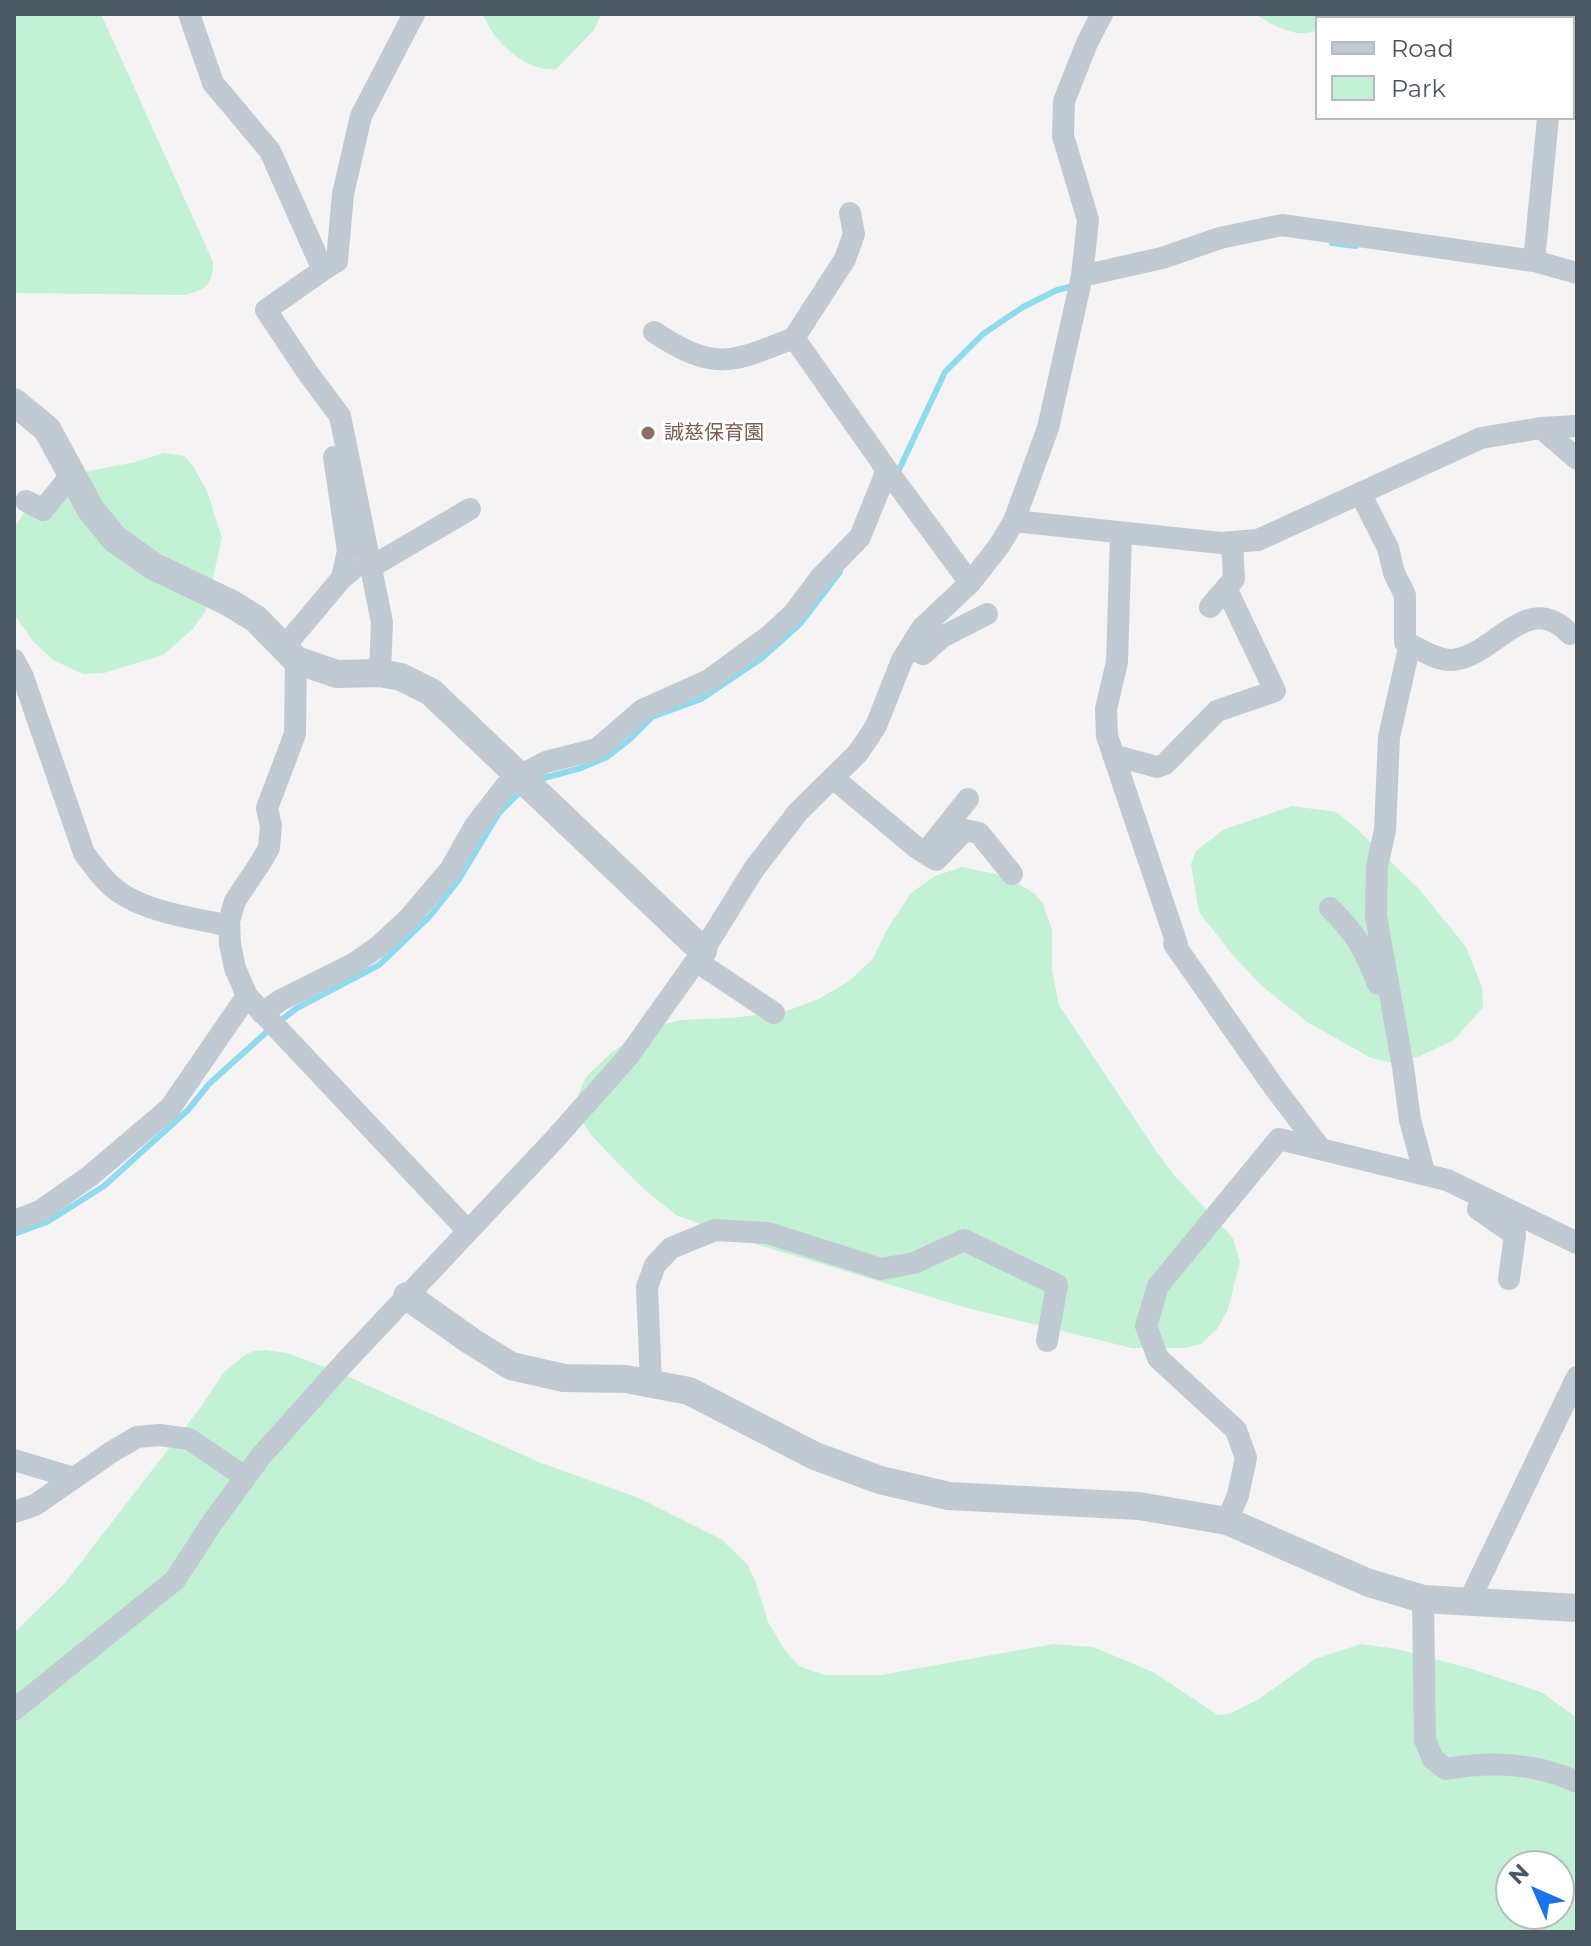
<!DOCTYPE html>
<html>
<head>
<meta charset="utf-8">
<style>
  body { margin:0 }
  #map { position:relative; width:1591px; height:1946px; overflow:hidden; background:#f5f3f3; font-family:Montserrat,sans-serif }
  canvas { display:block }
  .frame { position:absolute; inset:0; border:16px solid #4a5661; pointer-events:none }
  .legend { position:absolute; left:1315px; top:16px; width:260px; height:104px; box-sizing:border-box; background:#fff; border:2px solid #b7bbc0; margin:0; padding:10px 14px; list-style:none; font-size:24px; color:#4a5661 }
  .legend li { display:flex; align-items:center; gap:16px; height:40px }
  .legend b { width:40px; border:2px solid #b7bbc0 }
  .north { position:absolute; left:1495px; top:1850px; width:80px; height:80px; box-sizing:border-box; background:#fff; border:2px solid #b7bbc0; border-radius:50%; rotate:315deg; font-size:22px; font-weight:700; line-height:32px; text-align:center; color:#4a5661 }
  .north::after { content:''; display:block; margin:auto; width:28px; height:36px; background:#1a73e8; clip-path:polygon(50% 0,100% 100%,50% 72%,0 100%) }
</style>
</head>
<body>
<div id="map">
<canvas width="1591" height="1946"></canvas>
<div class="frame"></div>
<ul class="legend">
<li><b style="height:10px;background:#c1cad2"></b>Road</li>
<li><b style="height:22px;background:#c3f1d5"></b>Park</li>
</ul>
<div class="north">N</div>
</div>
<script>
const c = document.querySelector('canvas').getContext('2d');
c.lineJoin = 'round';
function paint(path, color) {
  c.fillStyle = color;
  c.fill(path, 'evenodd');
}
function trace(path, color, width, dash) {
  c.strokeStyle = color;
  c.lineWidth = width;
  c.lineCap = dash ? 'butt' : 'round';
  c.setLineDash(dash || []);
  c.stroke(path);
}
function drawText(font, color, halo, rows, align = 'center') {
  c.font = font + ' Montserrat,"Noto Sans JP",sans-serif';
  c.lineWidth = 6;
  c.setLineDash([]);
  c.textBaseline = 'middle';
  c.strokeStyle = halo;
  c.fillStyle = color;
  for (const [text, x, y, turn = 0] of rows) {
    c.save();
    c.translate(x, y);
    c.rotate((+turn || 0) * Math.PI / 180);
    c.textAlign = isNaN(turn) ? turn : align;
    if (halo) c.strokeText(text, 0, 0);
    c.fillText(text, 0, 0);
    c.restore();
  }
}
const green = new Path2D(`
  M14,14H101L213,262C212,285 208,288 186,295L14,293Z
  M483,14H601L594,30L556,69C526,72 493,42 483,14Z
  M1254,14H1347L1341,18H1317V30C1295,40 1273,24 1254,14Z
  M164,453L184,456L193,466L207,491L222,538L205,612L192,630L163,655L104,673L83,674L53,660L33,641L14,614V528L29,505L84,472L135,462Z
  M1292,806L1336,812L1357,829L1419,889L1466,947L1482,987L1483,1007L1454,1040L1420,1056L1394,1063L1371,1058L1307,1022L1261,985L1232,954L1199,912L1191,864L1196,851L1223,830Z
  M962,867L996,874L1019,884L1035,894L1043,904L1052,930V970L1059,1005L1154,1148L1173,1174L1233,1238L1240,1261L1228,1309L1217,1329L1201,1344L1185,1348H1132L967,1308L759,1245L676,1215L645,1190L618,1163L591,1135L576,1111L577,1098L586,1077L612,1052L649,1028L681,1020L730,1018L784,1012L819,999L849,981L873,959L886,931L911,893L935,876Z
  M265,1350L287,1353L333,1370L541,1463L639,1498L721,1539L748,1565L756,1583L768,1622L784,1649L799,1666L825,1675H881L1053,1644L1093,1647L1153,1672L1218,1715L1229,1714L1259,1699L1315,1659L1361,1644L1397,1649L1472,1669L1541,1692L1577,1718V1932H14V1633L65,1583L200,1408L224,1372L246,1354L254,1351ZM1511,1866H1559V1914H1511Z`);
const stream = new Path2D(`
  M1332,243L1356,246
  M897,474L945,372L983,334L1023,307L1057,290L1073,286
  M537,780L581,768L607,757L629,740L652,717L701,699L762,658L800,624L840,572
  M280,1021L297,1008L379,965L430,916L458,881L499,813L521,791
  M14,1234L47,1222L104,1186L188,1110L209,1084L271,1028`);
const minor = new Path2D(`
  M189,14L213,83L270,151L323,270L266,310L308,373L340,416L382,622L380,673
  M1554,14V18
  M1534,261L1548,118
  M323,270L337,261L343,194L361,116L414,14
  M1082,276L1162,258L1220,238L1282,225L1534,261L1577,273
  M654,332C715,372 730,363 794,338L887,470L970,583
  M794,338L845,259L854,234L850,213
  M1541,428L1577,459
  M334,457L348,551L342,578
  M1360,493L1388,548L1394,573L1405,595V642C1418,648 1437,661 1452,660C1495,657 1527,588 1570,634
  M26,501L43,510L72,474
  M1014,521L1221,543L1258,540L1481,438L1541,428L1577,426
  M1121,533L1117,662L1106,709L1107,736L1177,944H1174L1271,1083L1320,1148
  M371,567L470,509
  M1210,607L1234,579L1232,542
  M1410,644L1389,737L1385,830L1377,866L1376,916L1403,1067L1410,1120L1425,1175
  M284,647L342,578L352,570
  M910,647L923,654L942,637L987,614
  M14,660L23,677L84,853C95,868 106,884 122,894C151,913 195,918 229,926
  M296,660L295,734L267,808L271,826L269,848L259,865L235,901L229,921L230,944L235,968L247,996L468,1231
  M1113,755L1157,767L1165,764L1217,711L1275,691L1226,588
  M833,778L917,848L936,860L965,830L979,833L1012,874
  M925,853L968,799
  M1330,908C1357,935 1364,948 1378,984
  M696,961L774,1013
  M262,1013L281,1000L353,964L379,946L410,917L450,870L475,826L505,787L519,776L546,762L597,749L642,710L709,680L768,637L794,613L820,578L860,537L887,470
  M1482,1199L1478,1209L1515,1235L1509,1279
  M14,1221L40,1211L90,1176L170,1108L247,996
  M651,1383L647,1287L655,1265L671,1248L715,1230L768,1233L881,1269L914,1263L964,1240L1057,1285L1047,1341
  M14,1460L74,1478
  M14,1512L35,1505L113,1451L137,1437L160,1435L189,1439L245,1477
  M1227,1521L1238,1495L1246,1458L1236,1430L1158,1358L1146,1326L1158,1286L1279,1139L1447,1180L1577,1243
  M1423,1599L1425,1740L1433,1759L1446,1769C1490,1761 1537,1763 1577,1782
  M1469,1601L1577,1377
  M14,1710L175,1580L212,1523L261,1456L346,1361L553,1141L627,1058L703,951L754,869L798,812L858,753L876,726L902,660L922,628L970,583L999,546L1014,521L1048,428L1082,276L1088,220L1063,136L1064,101L1087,43L1102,14`);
const tertiary = new Path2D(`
  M14,402L47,429L91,510L115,539L153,566L230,603L256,619L296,660L337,674L380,673L401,677L431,692L703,951
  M407,1296L471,1341L511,1366L564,1378L626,1379L689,1391L815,1456L880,1480L949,1496L1139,1506L1227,1521L1369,1583L1423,1599L1577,1608`);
const markers = [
  [648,433,8,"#8d6e63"]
];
const educationNames = [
  ["誠慈保育園",664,433]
];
paint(green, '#c3f1d5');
trace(stream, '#90daee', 6);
trace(minor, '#c1cad2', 22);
trace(tertiary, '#c1cad2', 28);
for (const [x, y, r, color] of markers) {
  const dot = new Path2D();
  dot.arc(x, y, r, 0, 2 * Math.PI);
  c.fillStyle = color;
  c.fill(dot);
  trace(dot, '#fff', 3);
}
drawText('20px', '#785e54', '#fff', educationNames, 'left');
</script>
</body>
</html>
